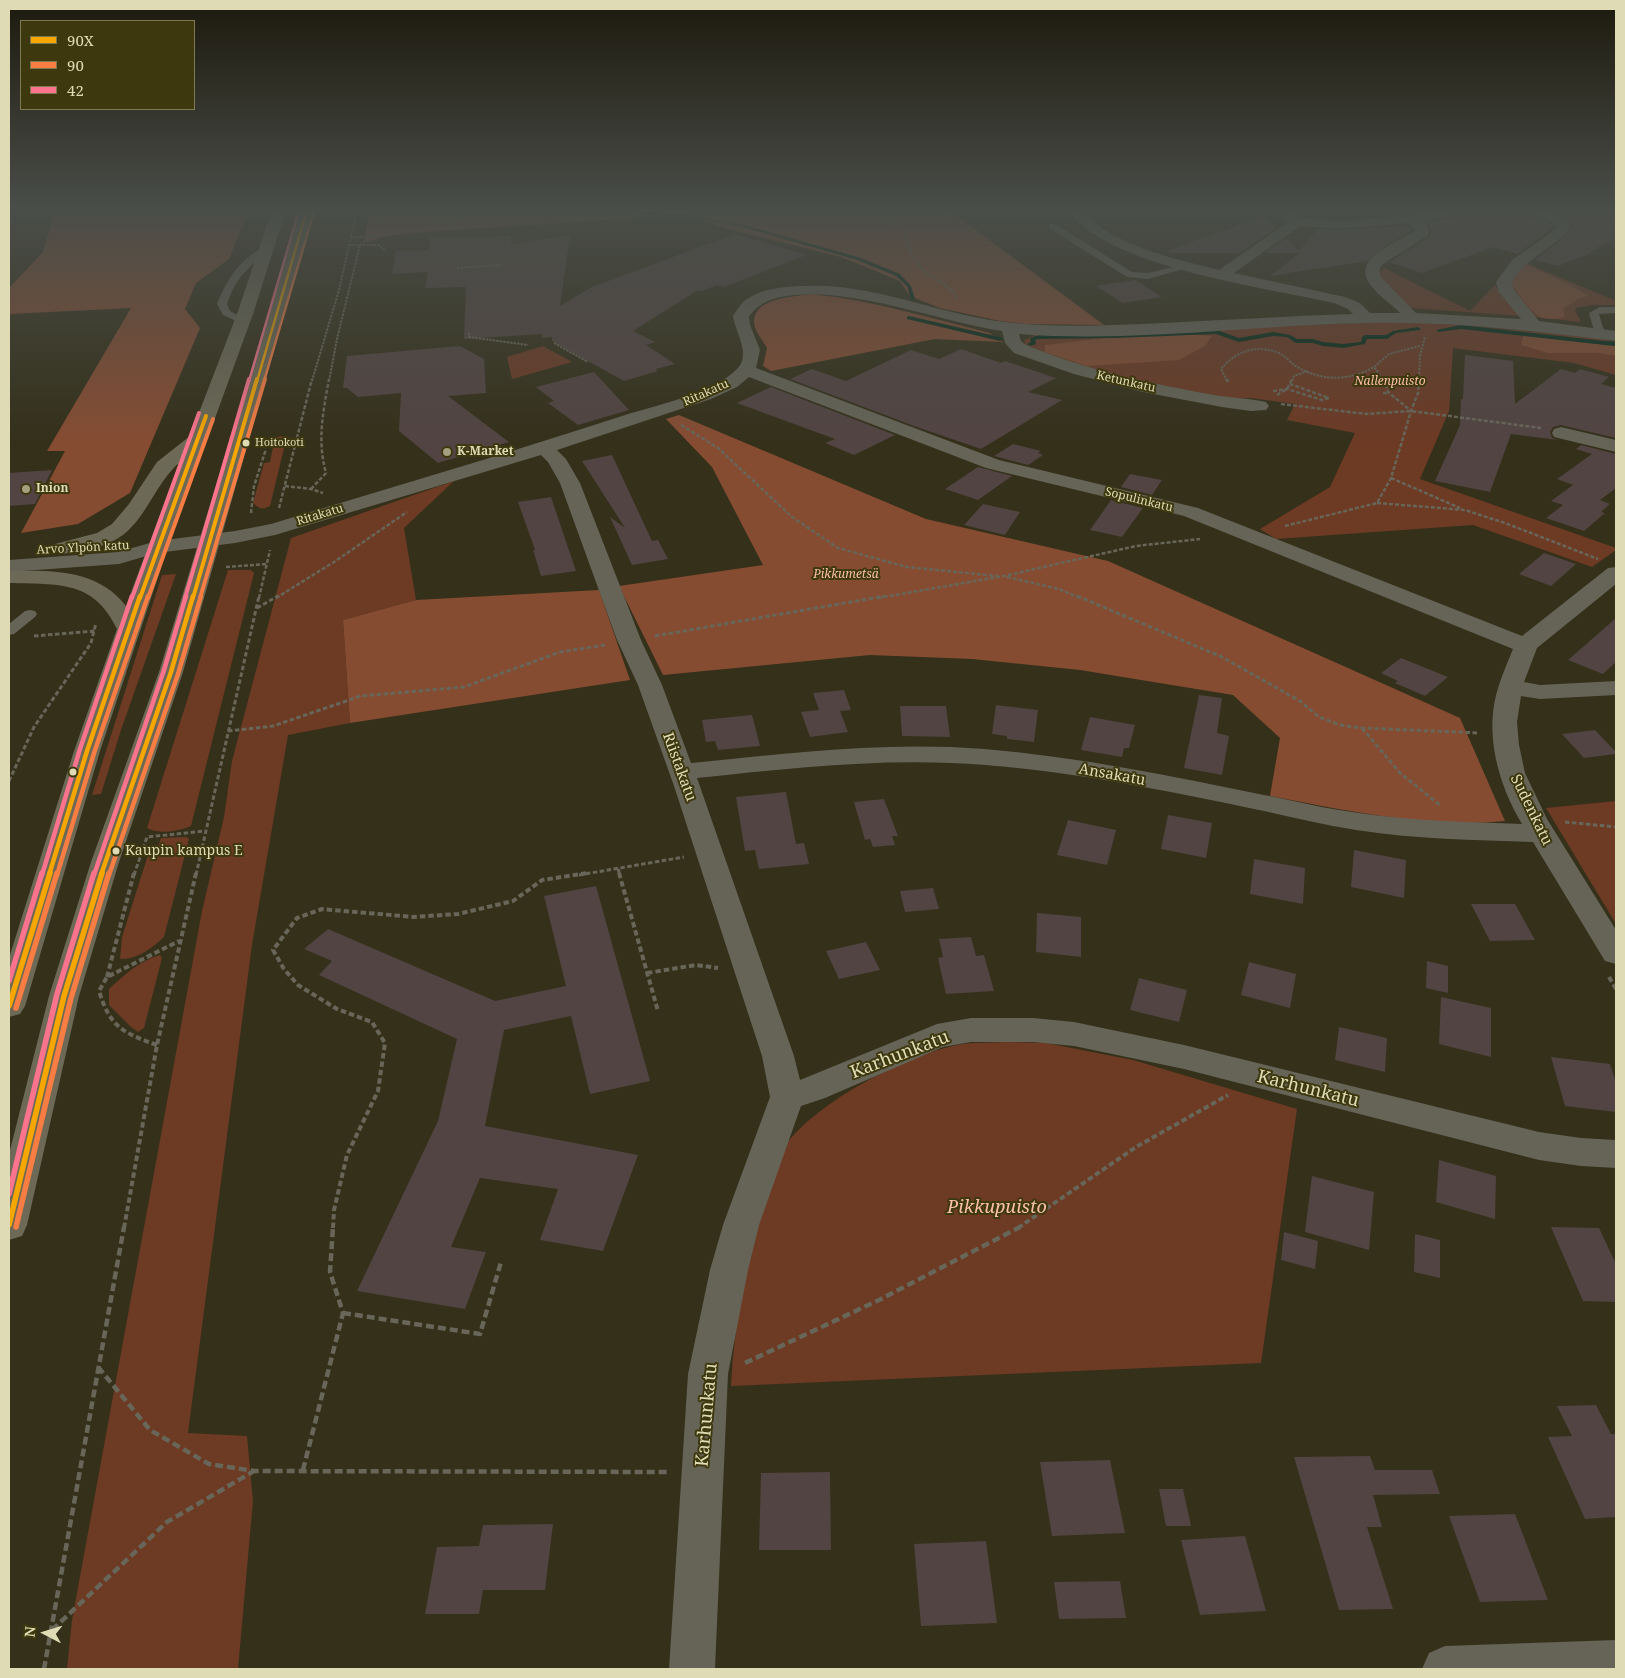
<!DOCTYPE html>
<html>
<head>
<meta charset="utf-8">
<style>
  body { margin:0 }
  #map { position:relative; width:1625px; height:1678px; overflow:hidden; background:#34301a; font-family:"Noto Serif",serif }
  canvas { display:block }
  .frame { position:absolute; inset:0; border:10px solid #dfdbb5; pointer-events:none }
  .legend { position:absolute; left:20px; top:20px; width:175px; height:90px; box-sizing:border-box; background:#3e380f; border:1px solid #7e7951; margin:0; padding:6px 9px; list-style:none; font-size:15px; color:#dfdbb5 }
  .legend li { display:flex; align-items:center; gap:10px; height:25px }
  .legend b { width:25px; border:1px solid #7e7951 }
  .north { position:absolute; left:20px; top:1608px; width:50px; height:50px; -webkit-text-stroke:4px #3e380f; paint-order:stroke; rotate:275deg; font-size:14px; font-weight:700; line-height:20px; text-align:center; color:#dfdbb5 }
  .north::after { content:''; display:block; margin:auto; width:18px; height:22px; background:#dfdbb5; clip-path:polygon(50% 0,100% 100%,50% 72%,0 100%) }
</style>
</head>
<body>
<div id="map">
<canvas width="1625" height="1678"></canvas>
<div class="frame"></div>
<ul class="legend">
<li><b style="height:6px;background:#f7a600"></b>90X</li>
<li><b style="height:6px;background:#f77d43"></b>90</li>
<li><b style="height:6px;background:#fc738d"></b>42</li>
</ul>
<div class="north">N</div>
</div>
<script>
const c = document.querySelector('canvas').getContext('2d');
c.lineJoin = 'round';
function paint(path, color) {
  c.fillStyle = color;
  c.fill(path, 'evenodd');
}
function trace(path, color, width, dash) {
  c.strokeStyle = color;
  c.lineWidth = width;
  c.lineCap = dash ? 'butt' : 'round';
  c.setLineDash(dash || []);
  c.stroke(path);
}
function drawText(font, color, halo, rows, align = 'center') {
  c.font = font + ' "Noto Serif",serif';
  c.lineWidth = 4;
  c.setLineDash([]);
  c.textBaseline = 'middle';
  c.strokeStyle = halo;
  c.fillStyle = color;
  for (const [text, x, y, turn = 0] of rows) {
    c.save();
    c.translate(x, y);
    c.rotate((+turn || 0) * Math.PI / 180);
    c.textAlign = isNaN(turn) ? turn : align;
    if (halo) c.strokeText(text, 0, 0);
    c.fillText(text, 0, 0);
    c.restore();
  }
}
const green = new Path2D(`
  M1526,263L1616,301V305H1592L1576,308L1575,311L1581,321L1579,322L1536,317C1527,309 1505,292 1513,278C1516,273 1522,268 1526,263Z
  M1384,268L1470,311L1495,285L1500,294L1521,316L1412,308L1390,292L1377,276Z
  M1391,322L1443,323L1599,338L1616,343V375L1574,363L1453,348L1449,411L1420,479L1616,548V550L1592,567L1473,525L1276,539L1260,529L1330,487L1355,433L1287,420L1295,404L1251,398H1229L1121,378L1026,347L1024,340L1037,334Z
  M543,346L572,362L512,379L507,357Z
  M287,436L270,506C263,510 259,509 253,503L264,463L270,462L275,437Z
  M454,481L404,528L416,600L343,620L350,723L288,735L252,945L188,1433L247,1436L253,1501L238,1669H67L72,1620L202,911L224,817L232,761L291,538Z
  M228,570H251L254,573L191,826C179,831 160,835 147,828Z
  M176,574L121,730L101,794L92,795L162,575Z
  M1616,801V924L1546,808Z
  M186,837L189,839L164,937C152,948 137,960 120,959L122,937L147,858L153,852H156L161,838Z
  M160,955L162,958L144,1028L138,1032L131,1027L109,1005V989C124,975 139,961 160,955Z
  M1005,1042L1046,1043L1133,1060L1297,1109L1261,1363L731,1386C734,1322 747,1257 767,1196C771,1183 773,1168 779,1156C803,1107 911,1052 963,1044C977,1042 991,1043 1005,1042Z`);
const forest = new Path2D(`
  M55,210H249L229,259L196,283L185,309L200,328L130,493L78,524L21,533L65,451H47L131,308L9,314V288L43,252Z
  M370,210H949L1104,325L1026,324L1000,321L940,308L910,296L900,281L841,257L728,229L685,215L423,232L383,237L364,243Z
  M1527,265L1565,282L1589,296L1579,298L1563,309L1565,317C1559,319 1546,320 1540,317C1532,312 1515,292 1512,282L1521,269Z
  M811,294C871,300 931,318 990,333L1003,342L935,339L771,371L763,366L767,348C764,342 757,334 755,327C748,298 793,297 811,294Z
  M1170,333L1212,336L1205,346L1179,360L1087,366L1045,352V345L1104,338Z
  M1524,334L1615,345L1616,356L1599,353H1548L1521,345Z
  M679,415L926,519L1108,561L1460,718L1505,821C1430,829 1344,810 1270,796L1280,738L1233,695L1080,670L972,659L870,655L663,675L619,586L763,565L712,467L666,419Z
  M599,590L630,680L350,723L343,620L416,600Z`);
const stream = new Path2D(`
  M633,210L699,217L744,225L861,258L900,274L911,286L915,299L911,300L907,286L896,276L857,260L743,227L699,219L641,214Z
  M909,316L1000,337L1003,339L1000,341L907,319V317Z
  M1461,325L1614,342L1616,345L1614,346L1461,329L1439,332L1436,330Z
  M1418,327L1421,329L1420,330L1396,333L1387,339H1367L1365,344L1343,348L1323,346L1313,343H1296L1287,337L1273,336L1239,342L1216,334L1115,338L1039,339L1035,340L1036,344L1030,346L1027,344L1031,342L1030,338L1039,335L1115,334L1217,330L1239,338L1273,332L1290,335L1297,339H1313L1323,342L1343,344L1361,342L1362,337L1365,335H1386L1393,331Z`);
const building = new Path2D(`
  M1361,210H1428L1344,219L1372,216Z
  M1480,210H1521L1524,215L1548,222L1554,227L1517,254L1493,247L1422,273L1389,262L1429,237L1431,233L1430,226L1426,221L1476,215Z
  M1550,210H1616V239L1597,247L1601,248L1589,252L1591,253L1558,266L1535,260L1558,242L1573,226L1562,215Z
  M1265,216L1276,228L1240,253H1169V250Z
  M1406,225L1413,230L1385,246L1367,261L1270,276L1300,253H1265L1286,238L1299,251L1317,229H1353Z
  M735,234L806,255L724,287L717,285L702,291L698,290L633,331L655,342L646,345L675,364L656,369L658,371L624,381L552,341V337L542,338V334L464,339L466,287L425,288L428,272L392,274L396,251L429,250L430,238L511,236V244L570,235L560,306L592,287Z
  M1135,280L1162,297L1123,303L1096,286Z
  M460,346L484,359L486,393L448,396L509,442L438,463L399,431L401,393L358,397L347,388H343L347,356Z
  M961,349L1001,363L1005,361L1056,378L1028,392L1062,400L981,449L914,426L790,379L812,369L846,381L911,350L939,359Z
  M1465,355L1513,361L1515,404L1561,369L1575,373L1580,369L1609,377L1601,384L1616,388V438L1561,425L1553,427L1550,432L1552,438L1558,440L1511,434L1490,492L1435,481L1460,425L1461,399H1463Z
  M594,372L629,410L578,425L548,403L554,401L536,387Z
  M771,387L895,435L854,455L825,443L835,439L737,403Z
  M1013,444L1041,451L1038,453L1043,455L1028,465L994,456Z
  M1581,445L1616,454V488L1600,500L1610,504L1601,512L1605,513L1584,531L1546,518L1563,505L1551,501L1573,485L1557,479L1592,454L1576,449Z
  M612,455L652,541L658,540L668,559L632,565L610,517L625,528L582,461Z
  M978,467L1012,476L978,500L945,489Z
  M52,470L35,504L9,506V473Z
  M1130,474L1162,480L1152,495L1121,487Z
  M551,497L576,571L541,576L533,550H535L518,502Z
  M1111,500L1143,508L1122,537L1090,530Z
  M983,504L1020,512L1005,535L964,525Z
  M1544,553L1576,564L1551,586L1519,574Z
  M1616,618V662L1603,674L1568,660Z
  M1401,658L1448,677L1425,696L1395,683L1398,681L1381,673Z
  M844,690L851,710L840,711L848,732L810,737L801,712L819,710L813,693Z
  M1199,695L1222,698L1217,733L1229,736L1222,775L1184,768Z
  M996,705L1038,710L1034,742L1007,739V736L992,734Z
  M900,706H946L950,737L902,736Z
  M752,715L760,746L718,750L715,741L706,742L702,720Z
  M1090,717L1135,725L1129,748H1124L1122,757L1081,750Z
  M1595,730L1616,752V754L1584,758L1562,734Z
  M786,792L796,844L804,843L809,864L759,869L755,850L745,851L736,797Z
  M884,799L898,836H892L895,845L873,847L870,839L865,840L854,802Z
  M1168,815L1212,823L1206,858L1161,849Z
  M1068,820L1116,830L1107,865L1057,855Z
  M1354,850L1406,860L1404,898L1351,887Z
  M1254,859L1305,868L1303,904L1250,894Z
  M596,886L650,1081L590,1094L571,1016L504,1030L485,1126L638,1155L603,1251L540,1240L558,1189L480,1178L451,1247L486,1252L465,1309L357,1291L438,1121L457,1039L319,975L332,961L304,949L328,929L495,1001L566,986L544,896Z
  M933,888L939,909L905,912L900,891Z
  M1471,904H1515L1535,940L1490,941Z
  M1037,913L1081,917V957L1036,952Z
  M971,937L976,956L984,955L994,991L946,994L938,958L943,957L939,939Z
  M866,942L880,970L839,979L826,951Z
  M1427,961L1448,966V993L1426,988Z
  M1249,962L1296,974L1290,1008L1241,995Z
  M1139,978L1187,990L1179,1022L1130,1010Z
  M1441,997L1491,1008V1057L1439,1044Z
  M1339,1027L1387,1038L1385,1072L1335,1060Z
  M1551,1057L1610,1064L1616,1083V1112L1565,1106Z
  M1439,1160L1496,1176L1495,1219L1436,1202Z
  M1312,1176L1374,1192L1369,1250L1305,1232Z
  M1551,1227L1599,1228L1616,1264V1302L1583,1301Z
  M1284,1232L1318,1241L1315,1269L1281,1260Z
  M1415,1234L1440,1240V1278L1414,1272Z
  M1596,1405L1611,1434H1616V1517L1585,1519L1548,1437L1572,1436L1557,1406Z
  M1370,1456L1375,1470H1432L1440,1494L1373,1495L1382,1527H1367L1393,1609L1339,1610L1294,1457Z
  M1110,1460L1125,1533L1052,1536L1040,1462Z
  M830,1472L831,1550H759L761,1473Z
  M1159,1489H1183L1191,1526H1166Z
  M1515,1514L1548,1600L1480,1602L1449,1516Z
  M553,1524L545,1590H483L479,1614H425L437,1547L479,1546L483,1525Z
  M1245,1536L1266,1611L1200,1615L1181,1540Z
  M986,1541L997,1623L921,1626L914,1544Z
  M1120,1581L1126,1618L1059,1619L1054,1582Z`);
const pathFar4 = new Path2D(`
  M872,210L885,220L904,229C904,236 907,241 909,248C922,281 944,276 958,299
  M350,237H370L420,229L434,223L476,215L487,210
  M349,245H378L385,250
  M457,268L501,265
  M469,333V337L528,345
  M554,343L588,362
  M312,381L339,290L357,210
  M329,381L337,339L360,245C372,235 376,225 379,210
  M1227,381L1221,369C1236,351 1256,344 1279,353C1284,355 1289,361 1294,365C1319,381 1348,382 1374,367
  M1292,381L1294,376L1308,371
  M1384,381L1374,367L1389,354L1420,346
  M1419,381L1420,355L1425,337`);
const pathFar3 = new Path2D(`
  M1227,379L1228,382
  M1383,379L1389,393L1410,410
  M1273,391L1287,389L1322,400L1329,398L1290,384
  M1383,393H1389
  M1277,395L1287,389L1292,379
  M1281,404L1366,414L1411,411L1541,428
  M681,425L718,448L792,517L838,548L907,567L998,576
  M1391,478L1460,508
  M285,486L311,489L323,493
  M311,489L326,473C317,441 323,412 329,379
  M1377,503L1465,510L1505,523L1598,559
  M279,508L312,379
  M251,513L254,486L266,449
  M1285,526L1377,503L1391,478L1411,411L1418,393L1419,379
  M226,567L267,564
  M1007,577L1059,589L1080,598
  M259,598L270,550
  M276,598L334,562L407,512
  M878,598L1004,576L1136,546L1200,539`);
const pathFar2 = new Path2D(`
  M1077,596L1222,657L1300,701L1319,717L1340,725L1362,728L1479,733
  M257,608L278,596
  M34,636L95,631
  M655,636L885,596
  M1362,728L1400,773L1441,806
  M228,731L273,726L361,696L464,687L560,652L605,645
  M9,781L34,727L91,643L96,623
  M1565,822L1616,827
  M618,869L620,875
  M134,875L147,837L205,831
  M196,875L259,596
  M579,875L684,857`);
const pathFar1 = new Path2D(`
  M619,873L658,1011
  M647,973L696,965L718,968
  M107,977L134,873
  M1609,977L1616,989
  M157,1045C123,1033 110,1027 99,991L107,977L179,941
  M124,1228L157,1045L196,873
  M333,1228L334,1210L347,1155L378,1091L385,1043L372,1022L337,1009L298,985L284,969L273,950L297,918L322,909L413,917L458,914L513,901L542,880L588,873
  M1018,1228L1136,1147L1228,1095`);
const path = new Path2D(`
  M343,1313L480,1334L501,1262
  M745,1363L879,1300L1020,1227
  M98,1367L150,1430L209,1464L254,1471L669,1472
  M303,1470L343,1313L330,1272L333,1227
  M52,1630L167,1522L254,1471
  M44,1669L124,1227`);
const service = new Path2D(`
  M1049,224H1055L1132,272L1148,273L1190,263L1194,266L1148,279L1127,277L1049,228Z
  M266,247L270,250L269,252C248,266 235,279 227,304L230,311L248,321L243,324L223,315L217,304C226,281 241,256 266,247Z
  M1600,307H1616V313L1599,314L1605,334L1600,337L1595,334L1589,313Z
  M30,610L35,611L37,614L35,617L14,634L9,635V624L25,611Z`);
const minor = new Path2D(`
  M1067,210H1082C1087,215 1093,221 1099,226C1132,250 1180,260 1219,270L1288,222L1275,210H1290L1299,217L1329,221H1354L1441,210H1478L1476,213L1471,214L1422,220L1428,226L1429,233L1427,236L1383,264L1380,268V276L1416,313L1521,319L1498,291L1496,282L1512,260L1548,235L1557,227L1549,220L1525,213L1523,210C1542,209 1559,210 1571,226C1555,249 1526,257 1512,282L1514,290L1539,321L1616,331V341C1533,331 1452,321 1367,323C1252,325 1133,343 1019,334L1021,341L1026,345C1086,370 1149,383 1214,395C1231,398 1249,398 1266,402L1269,406L1266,410L1251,411L1222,407L1143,392L1074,374L1014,353L1005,343L1002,331C937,321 844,284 781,297C768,299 757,306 749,316L750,325L760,350L756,368L999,460L1198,508L1522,636L1608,568L1616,567V584L1537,648L1524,682L1540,685L1616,681V695L1540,699L1521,696L1517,722L1519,745L1525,773L1547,819L1616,930V964L1605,961L1533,842C1474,840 1414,839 1356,830C1325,825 1295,818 1264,811C1172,792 1078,772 985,765C888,757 793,768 697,778L794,1056L800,1080L937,1024L971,1018H1033L1074,1022L1184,1045L1539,1132L1581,1138L1616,1140V1168L1581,1166L1539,1160L1184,1069L1074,1046L1033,1042H971L943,1047L825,1098L801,1106L759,1225L748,1270L728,1374L715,1669H669L688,1374L710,1270L723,1225L770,1097L762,1056L674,786L638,685L617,640L560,483L548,462L541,455L275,535L235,543L157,553L150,551L146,547L150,543L157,541L235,531L271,524C389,488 506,454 622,416C654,406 714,393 737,369C752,355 735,332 733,316C737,310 742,302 747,299C764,288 787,286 806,286C876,283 944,317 1013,323C1064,328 1114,325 1164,323C1227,320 1290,316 1353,314L1348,309L1334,303C1265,287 1109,268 1067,210ZM1406,223L1414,228L1415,231C1395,244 1346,259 1374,289C1381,298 1392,304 1400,313H1370L1360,303L1345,297L1234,273L1300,226C1339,230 1367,227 1406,223ZM749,377L986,468L1184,516L1513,649C1508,661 1503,673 1499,685C1483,731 1498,784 1522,824C1468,822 1413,821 1359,813C1327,809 1295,801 1264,795C1172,776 1079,757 985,749C887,741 789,753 691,763L662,685L641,640L580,483L566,459L557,450L711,399L737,387Z
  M1561,427L1616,440V452L1554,437L1552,433L1554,429Z
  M1616,1640V1669H1422L1429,1653L1445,1646Z`);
const tertiary = new Path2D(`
  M157,541L164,543L168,547L164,551L119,564L9,572V560L118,552Z`);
const trunk = new Path2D(`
  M272,210H286L253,314L168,547L100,751L25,1006L20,1014L9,1017V958L74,751L117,629C93,579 58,585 9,583V571C51,570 98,569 126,606L179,463C153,485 144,528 111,542C97,549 78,551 62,554L55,552L51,548L55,544L97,533L112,524L129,504L157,462L190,436L237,314Z
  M300,210H314L183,672L119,862L79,996L27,1225L22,1236L9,1240V1154L49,996L91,862L159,672Z`);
const bus1Far3 = new Path2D(`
  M257,381L307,210`);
const bus1Far2 = new Path2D(`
  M140,598L206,416
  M193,598L257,379`);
const bus1Far1 = new Path2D(`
  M49,875L87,751L140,596
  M101,875L171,672L193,596`);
const bus1 = new Path2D(`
  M9,1006L50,873
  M9,1225L64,996L102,873`);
const bus2Far3 = new Path2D(`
  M264,381L314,212`);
const bus2Far2 = new Path2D(`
  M148,598L213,419
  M200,598L265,379`);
const bus2Far1 = new Path2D(`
  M57,875L94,753L148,596
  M109,875L178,674L201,596`);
const bus2 = new Path2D(`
  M16,1008L57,873
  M16,1227L71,998L109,873`);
const bus3Far3 = new Path2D(`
  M249,381L299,210`);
const bus3Far2 = new Path2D(`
  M132,598L199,413
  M185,598L249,379`);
const bus3Far1 = new Path2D(`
  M42,875L80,749L132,596
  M94,875L164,670L186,596`);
const bus3 = new Path2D(`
  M9,981L42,873
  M9,1194L57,994L94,873`);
const markers = [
  [246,443,4.5,"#dfdbb5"],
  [447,452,5,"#a39f7f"],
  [26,489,5,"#a39f7f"],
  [73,772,4.5,"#dfdbb5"],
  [116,851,4.5,"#dfdbb5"]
];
const farBusnames = [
  ["Hoitokoti",255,443]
];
const farStreetnames = [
  ["Ketunkatu",1126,382,13],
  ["Ritakatu",706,393,-24],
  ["Sopulinkatu",1139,500,14],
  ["Ritakatu",320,515,-17],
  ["Arvo Ylpön katu",83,548,-3]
];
const farParknames = [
  ["Nallenpuisto",1390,382],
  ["Pikkumetsä",846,575]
];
const farPoinames = [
  ["K-Market",457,452],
  ["Inion",36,489]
];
const busNames = [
  ["Kaupin kampus E",125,851]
];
const streetNames = [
  ["Riistakatu",679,767,70],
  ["Ansakatu",1112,775,10],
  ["Sudenkatu",1531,810,64]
];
const nearStreetnames = [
  ["Karhunkatu",900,1055,-21],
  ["Karhunkatu",1308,1089,14],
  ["Karhunkatu",707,1415,-85]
];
const nearParknames = [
  ["Pikkupuisto",997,1208]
];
paint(green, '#6d3a24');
paint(forest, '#864c32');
paint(stream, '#052c1a');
paint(building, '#524442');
trace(pathFar4, '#686659', 2, [2.5, 1]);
trace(pathFar3, '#686659', 2.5, [4, 2]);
trace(pathFar2, '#686659', 3, [4.5, 2.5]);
trace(pathFar1, '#686659', 4, [5.5, 3]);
trace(path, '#686659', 4.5, [8, 4]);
paint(service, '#656457');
paint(minor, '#656457');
paint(tertiary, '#656457');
paint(trunk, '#6c6956');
trace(bus1Far3, '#f7a600', 2.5);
trace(bus1Far2, '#f7a600', 4);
trace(bus1Far1, '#f7a600', 4.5);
trace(bus1, '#f7a600', 5.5);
trace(bus2Far3, '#f77d43', 2.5);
trace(bus2Far2, '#f77d43', 4);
trace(bus2Far1, '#f77d43', 4.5);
trace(bus2, '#f77d43', 5.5);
trace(bus3Far3, '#fc738d', 2.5);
trace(bus3Far2, '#fc738d', 4);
trace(bus3Far1, '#fc738d', 4.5);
trace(bus3, '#fc738d', 5.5);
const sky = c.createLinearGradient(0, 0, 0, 445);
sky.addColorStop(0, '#1d1a0e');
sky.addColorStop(0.47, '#4a4e49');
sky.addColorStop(1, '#4a4e4900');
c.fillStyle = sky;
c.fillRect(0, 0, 1625, 445);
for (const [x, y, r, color] of markers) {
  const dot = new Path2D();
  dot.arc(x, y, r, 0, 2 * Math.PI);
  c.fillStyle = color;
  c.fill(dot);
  trace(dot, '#3e380f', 2);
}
drawText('11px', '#dfdbb5', '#3e380f', farBusnames, 'left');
drawText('12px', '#dfdbb5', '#3e380f', farStreetnames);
drawText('italic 12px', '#fcc0a9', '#3e380f', farParknames);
drawText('bold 12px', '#dfdbb5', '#3e380f', farPoinames, 'left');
drawText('14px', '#dfdbb5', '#3e380f', busNames, 'left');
drawText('15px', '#dfdbb5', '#3e380f', streetNames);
drawText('18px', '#dfdbb5', '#3e380f', nearStreetnames);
drawText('italic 18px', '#fcc0a9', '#3e380f', nearParknames);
</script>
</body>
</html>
